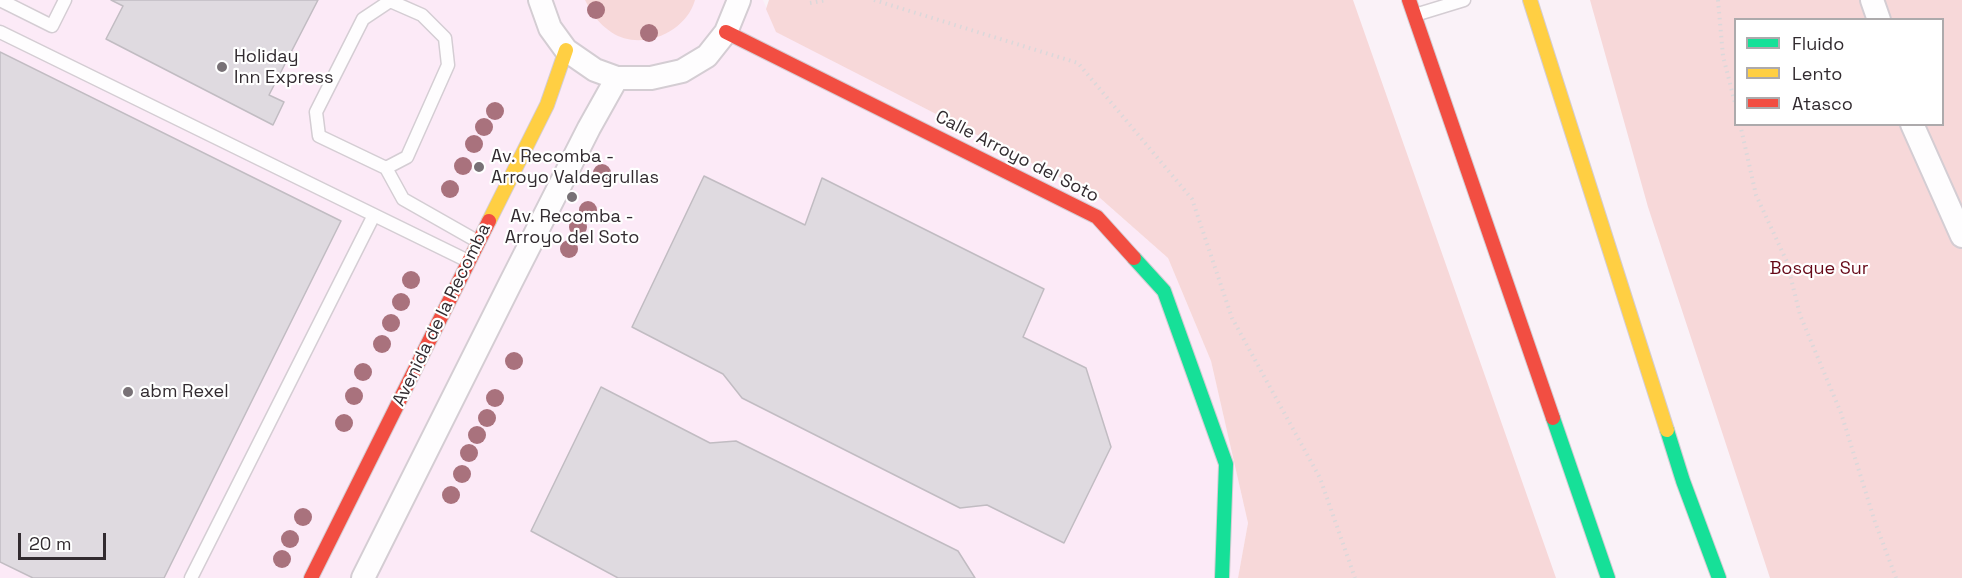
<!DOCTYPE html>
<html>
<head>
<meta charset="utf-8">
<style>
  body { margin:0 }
  #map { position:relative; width:1962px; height:578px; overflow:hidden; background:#faf2f8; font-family:"Space Grotesk",sans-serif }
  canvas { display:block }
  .legend { position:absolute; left:1734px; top:18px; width:210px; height:108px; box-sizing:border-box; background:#fff; border:2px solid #adaaac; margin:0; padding:8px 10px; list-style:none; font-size:18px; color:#322b30 }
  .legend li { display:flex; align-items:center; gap:12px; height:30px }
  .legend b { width:30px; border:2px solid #adaaac }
  .scale { position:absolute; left:18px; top:533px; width:88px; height:27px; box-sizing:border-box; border:3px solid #322b30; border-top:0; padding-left:8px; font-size:18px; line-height:21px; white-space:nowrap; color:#322b30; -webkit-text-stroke:4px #fff; paint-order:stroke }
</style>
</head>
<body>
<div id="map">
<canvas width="1962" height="578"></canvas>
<ul class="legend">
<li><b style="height:8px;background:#16e098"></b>Fluido</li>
<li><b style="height:8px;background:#ffcf43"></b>Lento</li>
<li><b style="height:8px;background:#f24e42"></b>Atasco</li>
</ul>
<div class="scale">20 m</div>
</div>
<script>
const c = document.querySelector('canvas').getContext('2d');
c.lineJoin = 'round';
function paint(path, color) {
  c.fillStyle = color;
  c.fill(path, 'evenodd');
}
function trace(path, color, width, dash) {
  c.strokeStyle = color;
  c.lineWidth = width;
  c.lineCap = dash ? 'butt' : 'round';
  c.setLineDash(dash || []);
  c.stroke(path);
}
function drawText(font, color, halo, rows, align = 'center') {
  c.font = font + ' "Space Grotesk",sans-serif';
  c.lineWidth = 4.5;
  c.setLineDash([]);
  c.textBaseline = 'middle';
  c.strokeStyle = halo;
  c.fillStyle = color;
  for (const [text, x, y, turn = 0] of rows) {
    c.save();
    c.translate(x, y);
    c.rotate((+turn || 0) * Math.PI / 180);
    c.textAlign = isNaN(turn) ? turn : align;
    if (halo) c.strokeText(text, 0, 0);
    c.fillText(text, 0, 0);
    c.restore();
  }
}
const built = new Path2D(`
  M0,0H763L777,32L1100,198L1168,258L1211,361L1248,523L1238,578H0Z`);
const green = new Path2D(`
  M585,0H695C686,33 640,52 611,32C598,23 592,14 585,0Z
  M769,0H1353L1556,578H1238L1248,523L1211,361L1168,258L1100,198L776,32L766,9Z
  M1590,0H1962V578H1770L1648,207ZM1736,20H1942V124H1736Z`);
const building = new Path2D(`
  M111,0H318L269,95L284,102L273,125L106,39L123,6Z
  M0,52L341,221L164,578H33L0,562Z
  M704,176L805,225L822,178L1044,289L1023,337L1086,368L1111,447L1064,543L987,505L960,508L742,398L723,374L632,327Z
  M601,387L710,443L736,441L958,551L975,578H618L531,531Z`);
const path = new Path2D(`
  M874,0L1078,63L1192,199L1232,318L1320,478L1355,578
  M1718,0L1723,56L1736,107
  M810,3L827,0
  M1740,124L1756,195L1787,262L1800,315L1841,413L1875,522L1896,578`);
const lane = new Path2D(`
  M0,0L52,26L65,0
  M1415,15L1464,0
  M0,32L468,261
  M386,168L319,136L316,112L363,19L390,1L422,15L445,38L448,65L407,157L386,168L403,199L477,241
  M191,578L374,215`);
const street = new Path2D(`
  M540,0L550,28L566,50L595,70L617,78H651L682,71L707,56L726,32L739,0
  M1872,0L1879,20
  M1912,124L1962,236
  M363,578L511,282L589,128L617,78`);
const fast = new Path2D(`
  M1134,258L1164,291L1226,464L1222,578
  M1553,418L1608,578
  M1667,430L1683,481L1719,578`);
const slow = new Path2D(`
  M1530,0L1667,430
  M489,221L547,105L566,50`);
const jam = new Path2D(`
  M1409,0L1553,418
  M726,32L1097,217L1134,258
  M311,578L489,221`);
const trees = [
  [596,10],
  [649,33],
  [495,111],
  [484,127],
  [474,144],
  [463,166],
  [602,173],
  [450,189],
  [588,210],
  [578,227],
  [569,249],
  [411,280],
  [401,302],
  [391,323],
  [382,344],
  [514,361],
  [363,372],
  [354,396],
  [495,398],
  [487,418],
  [344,423],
  [477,435],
  [469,453],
  [462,474],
  [451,495],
  [303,517],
  [290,539],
  [282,559]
];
const markers = [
  [222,67,6,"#787176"],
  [479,167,6,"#787176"],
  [572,197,6,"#787176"],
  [128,392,6,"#787176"]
];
const poiNames = [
  ["Holiday",234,57],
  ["Inn Express",234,78],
  ["Av. Recomba -",491,157],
  ["Arroyo Valdegrullas",491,178],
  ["Av. Recomba -",572,217,"center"],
  ["Arroyo del Soto",572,238,"center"],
  ["abm Rexel",140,392]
];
const streetNames = [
  ["Calle Arroyo del Soto",1017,157,27],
  ["Avenida de la Recomba",442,315,-64]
];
const parkNames = [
  ["Bosque Sur",1819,269]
];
paint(built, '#fceaf7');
paint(green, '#f7d8d9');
paint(building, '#dfdae0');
trace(building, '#c1bcc2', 1.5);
trace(lane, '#d4cdd3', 15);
trace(street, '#d4cdd3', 26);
trace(fast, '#d4cdd3', 16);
trace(slow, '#d4cdd3', 16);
trace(jam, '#d4cdd3', 16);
trace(path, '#dbd8da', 4, [1.5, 4.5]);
trace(lane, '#fefdfe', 12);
trace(street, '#fefdfe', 22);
trace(fast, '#16e098', 14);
trace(slow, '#ffcf43', 14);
trace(jam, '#f24e42', 14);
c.fillStyle = '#a9727d';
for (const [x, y] of trees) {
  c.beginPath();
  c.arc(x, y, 9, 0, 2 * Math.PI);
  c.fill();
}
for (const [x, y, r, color] of markers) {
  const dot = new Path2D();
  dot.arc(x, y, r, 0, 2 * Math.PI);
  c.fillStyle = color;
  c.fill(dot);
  trace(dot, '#fff', 2);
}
drawText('18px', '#322b30', '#fff', poiNames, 'left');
drawText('18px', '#322b30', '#fff', streetNames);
drawText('18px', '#660918', '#fff', parkNames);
</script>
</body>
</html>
